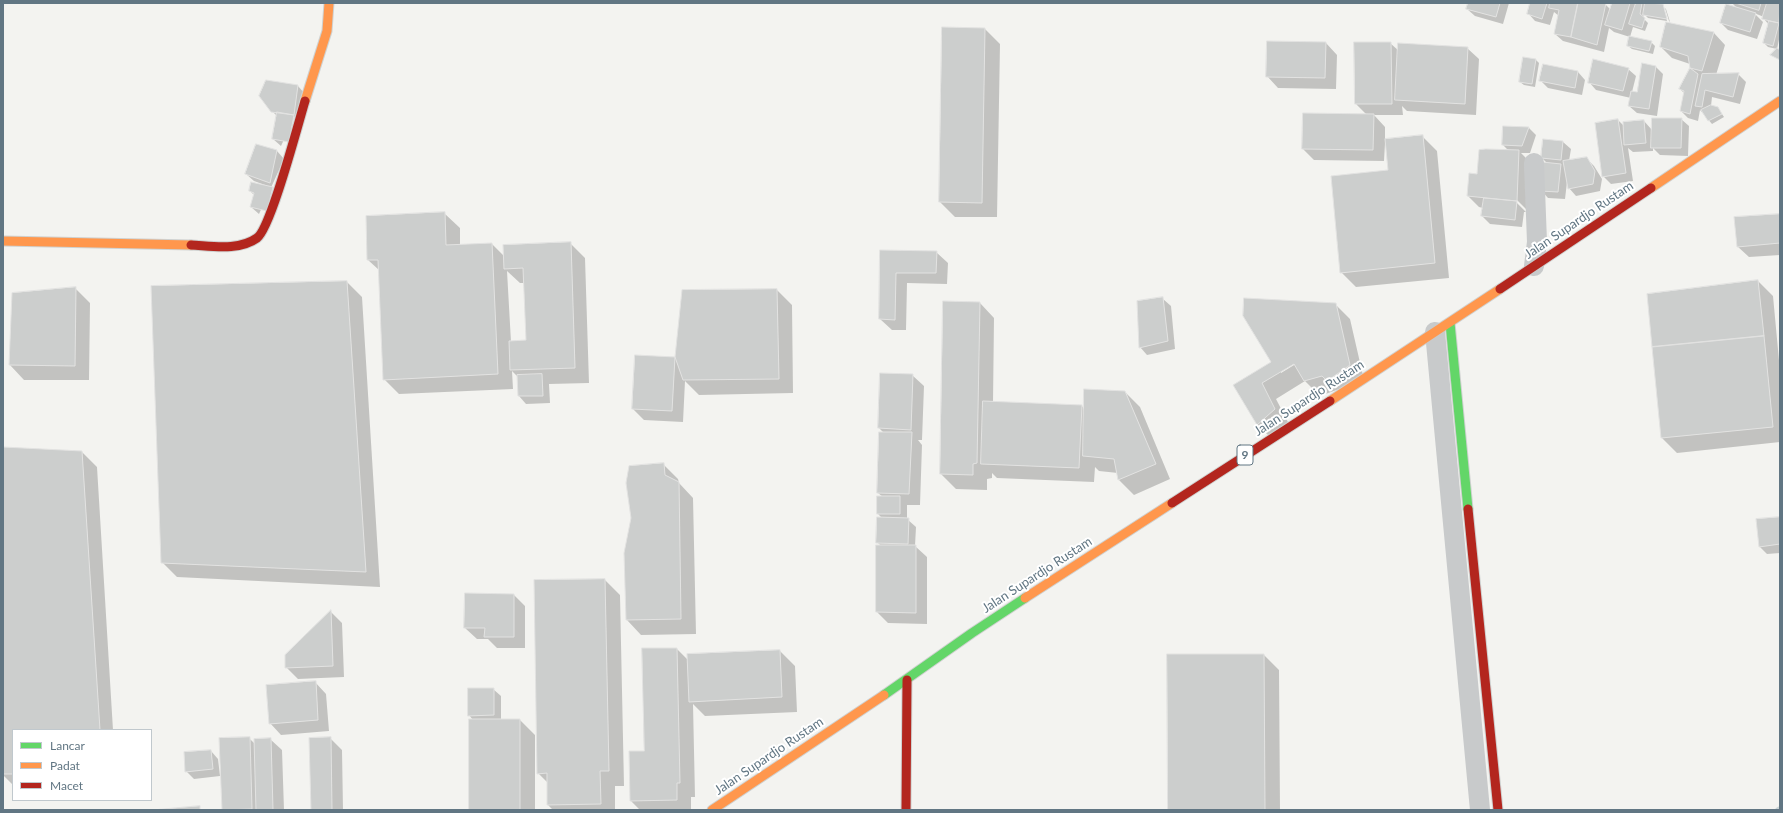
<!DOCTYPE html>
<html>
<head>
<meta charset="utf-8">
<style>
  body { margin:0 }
  #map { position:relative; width:1783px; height:813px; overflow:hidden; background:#f3f3f0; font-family:Lato,sans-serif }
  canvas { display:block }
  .frame { position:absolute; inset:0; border:4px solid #617683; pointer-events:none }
  .legend { position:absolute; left:12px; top:729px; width:140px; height:72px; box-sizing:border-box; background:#fff; border:1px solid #c0c8cd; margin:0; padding:5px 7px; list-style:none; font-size:12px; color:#617683 }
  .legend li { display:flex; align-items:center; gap:8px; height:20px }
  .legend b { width:20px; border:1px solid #c0c8cd }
</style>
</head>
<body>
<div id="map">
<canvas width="1783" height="813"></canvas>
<div class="frame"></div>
<ul class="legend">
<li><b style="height:5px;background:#63d668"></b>Lancar</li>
<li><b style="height:5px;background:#ff974d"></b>Padat</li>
<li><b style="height:5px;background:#b3261e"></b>Macet</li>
</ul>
</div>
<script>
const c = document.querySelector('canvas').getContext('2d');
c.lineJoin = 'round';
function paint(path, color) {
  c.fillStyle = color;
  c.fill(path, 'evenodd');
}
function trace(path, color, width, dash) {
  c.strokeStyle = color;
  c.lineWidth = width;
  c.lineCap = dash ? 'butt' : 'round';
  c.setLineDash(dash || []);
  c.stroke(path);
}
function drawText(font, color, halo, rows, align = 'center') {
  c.font = font + ' Lato,sans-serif';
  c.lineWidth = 4;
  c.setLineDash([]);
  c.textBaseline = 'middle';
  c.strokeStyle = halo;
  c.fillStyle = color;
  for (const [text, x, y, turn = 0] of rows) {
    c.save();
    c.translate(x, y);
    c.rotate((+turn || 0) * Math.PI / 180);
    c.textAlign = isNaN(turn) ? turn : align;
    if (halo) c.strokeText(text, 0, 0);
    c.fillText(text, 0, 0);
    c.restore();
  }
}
const shadow = new Path2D(`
  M1469,3H1509L1503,24L1475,16L1467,9Z
  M1531,3H1601L1605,4L1611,10L1613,3H1634L1636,5L1637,3H1651L1664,7H1663L1667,21L1648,18L1644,14L1643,18L1648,23L1645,31L1633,27L1630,37L1651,42L1655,46L1653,54L1632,49L1628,46L1630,37L1614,32L1609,28L1604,52L1563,41L1555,34L1559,16L1554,12L1550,25L1535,21L1528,13Z
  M1732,3H1780V23L1776,19L1775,21L1780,26V35L1777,49L1768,47L1764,43L1769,25L1764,19V17L1754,13L1763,22L1757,39L1728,30L1721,23L1737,8Z
  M1665,8L1666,9L1670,22L1669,21Z
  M1668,24L1714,33L1725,45L1716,75L1738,74L1746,82L1740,104L1712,97L1711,106L1718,108L1724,117L1712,124L1700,110L1698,121L1688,118L1681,111L1685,94L1680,89L1691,68L1690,64L1672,58L1661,47Z
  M985,29L1000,44L997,217H955L940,202Z
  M1268,42L1326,43L1337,55L1336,89L1278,88L1267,76Z
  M1355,43H1390L1399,51L1467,48L1479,59L1476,115L1407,111L1402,106L1403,115H1374L1385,127V140L1422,136L1437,151L1449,278L1356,287L1341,272L1389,171L1386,143H1385L1384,161L1314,160L1303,149L1367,115L1356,104Z
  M1535,59L1539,63L1535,87L1524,85L1520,82Z
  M1544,65L1578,72L1585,80L1582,95L1548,88L1541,81Z
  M1656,67L1663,74L1657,116L1637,113L1629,106L1631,98L1596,90L1589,82L1628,69L1636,76L1632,92L1638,93Z
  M298,86L305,94L281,146L273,139L277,116L272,111Z
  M1681,119L1689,126L1688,156L1660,155L1653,148V151L1633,152L1628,148L1633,181L1611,184L1603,176L1618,120L1624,126L1644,121L1652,130Z
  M1504,127L1529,128L1536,135L1530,153H1521L1530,162L1528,211L1514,197L1513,199L1526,212H1524L1522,227L1490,224L1482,216L1483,208L1479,207L1468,196L1478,175L1509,151L1503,145Z
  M1544,140L1563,142L1571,149L1569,161L1586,158L1594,166L1602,179L1600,191L1576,196L1569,188L1567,182L1565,199L1548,198L1541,190L1548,164L1542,158Z
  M256,146L277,151L284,159L259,214L251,207L254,195L250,191L265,185L254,181L246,174Z
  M445,214L460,228V246L492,244L505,257L570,243L585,258L589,383L549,384L550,403L526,404L519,396L518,377L512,371L513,389L399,394L384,379L379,270L368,260ZM507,271L520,283H525L527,341L511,342Z
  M1780,215V255L1749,257L1737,246Z
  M881,251L936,252L948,263L947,284L907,283L906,330H892L880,319Z
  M1758,281L1773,296L1780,371V442L1677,453L1662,438L1649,295Z
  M347,282L362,297L380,587L177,577L162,562Z
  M75,288L90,303L89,380H24L10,365Z
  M777,290L792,305L793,393L699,395L685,381L683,422L644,420L633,409L636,356L676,358Z
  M1163,299L1171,306L1175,349L1147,355L1140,347Z
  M980,303L994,318L993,403L1082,406L1084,409L1125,392L1140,407L1170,479L1134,495L1119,480L1118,473L1099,471L1095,467L1094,482L997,478L992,473V478L987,479V490L956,489L941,474Z
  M1335,304L1350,319L1364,380L1320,396L1305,381L1276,399L1289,424L1273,440L1258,425L1234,385L1272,362ZM1298,361L1299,362L1281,373V371Z
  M912,375L924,386L922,440H918L922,445L920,505H907V519L916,527L915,546L927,557V624L888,623L877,612V546H881L877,542L882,518L878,514L883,497L878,493L884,433L879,428Z
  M3,448L82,452L97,467L113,730H13V785L3,775Z
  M663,464L678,479L679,483L693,498L696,634L641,635L627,620L625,553L632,518Z
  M1780,518V553L1767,554L1760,547Z
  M605,580L620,595L624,786H615V810H553L548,805V783L538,773L535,581Z
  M514,595L525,606V648H497L488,639H477L465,628Z
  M331,612L342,623L344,677L298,679L286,667Z
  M643,649H677L688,660L780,651L795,666L797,712L705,716L693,704L695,797H691V810H640L631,801L645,752Z
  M1264,655L1279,670L1280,810H1169Z
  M315,682L326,694L329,731L281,735L270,723Z
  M493,689L501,696V720H520L535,735V810H470L473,720L469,715Z
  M249,738L255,744L270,739L282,750L284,810L223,809Z
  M330,738L342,750L343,810H312Z
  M211,751L218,759L220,776L194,779L186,771Z`);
const stream = new Path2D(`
  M1778,810L1780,809`);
const building = new Path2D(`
  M1468,3H1500L1496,17L1466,9Z
  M1530,3H1547L1542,19L1527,14Z
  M1550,3H1578L1571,37L1554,34L1559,10L1549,8Z
  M1578,3H1606L1597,45L1571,37Z
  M1612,3H1630L1622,30L1605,25Z
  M1636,3H1642L1640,14L1645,18L1642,28L1629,24Z
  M1645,3L1663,4L1667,19L1643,15Z
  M1736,3H1761L1759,10Z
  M1767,3H1780L1779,23L1762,19Z
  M1726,4L1756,13L1750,32L1720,23Z
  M1769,21L1779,23L1773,46L1763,43Z
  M1666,22L1714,32L1702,71L1690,68L1688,56L1660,47Z
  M942,27L985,28L982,203L939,202Z
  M1629,36L1652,41L1649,51L1627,46Z
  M1267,41L1326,42L1325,78L1266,77Z
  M1354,42H1391L1392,104H1355Z
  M1398,43L1468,47L1465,104L1395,100Z
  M1777,48L1780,50V60L1770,55Z
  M1523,57L1536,59L1532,84L1519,82Z
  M1593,59L1629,68L1623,91L1588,83Z
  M1642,63L1656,66L1649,109L1628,106L1631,91L1637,92Z
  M1543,64L1578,71L1575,88L1539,81Z
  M1690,68L1698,74L1690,114L1680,111L1684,91L1679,89Z
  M1739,73L1733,97L1705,90L1702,107L1695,106L1702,74Z
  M266,80L298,85L294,115L271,112L259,96Z
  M1711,105L1718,107L1722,114L1708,121L1701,110Z
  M277,112L294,115L289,142L272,139Z
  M1303,113L1374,114L1373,150L1302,149Z
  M1652,118H1682L1681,148H1651Z
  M1618,119L1626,173L1602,177L1595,123Z
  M1644,120L1646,143L1624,145L1623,122Z
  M1503,126L1529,127L1522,146L1502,145Z
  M1423,135L1435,263L1340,273L1331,176L1388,170L1385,139Z
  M1543,139L1563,141L1561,160L1541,158Z
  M256,144L277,150L270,183L245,174Z
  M1486,149L1519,150L1517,201L1467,196L1469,173L1477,174L1479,150Z
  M1587,157L1595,171L1593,184L1568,189L1563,161Z
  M1542,162L1561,164L1558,192L1540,191Z
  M251,182L273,187L267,211L250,207L254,193L249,191Z
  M1484,198L1517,201L1515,220L1481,216Z
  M445,212L446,245L492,243L498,374L383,380L378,260H367L366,216Z
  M1780,214V243L1737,247L1734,217Z
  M571,242L575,368L510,370L509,341L526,340L523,268L504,269L503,245Z
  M880,250L937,251L936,273H896L895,320L879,319Z
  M1758,280L1764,336L1652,347L1647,294Z
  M347,281L366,572L161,563L151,286Z
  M76,287L75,366L9,365L12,293Z
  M777,289L779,379L683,380L675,357L682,290Z
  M1163,297L1168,341L1139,348L1137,301Z
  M1244,298L1336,303L1350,365L1327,381L1322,376L1304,381L1294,364L1262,383L1275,409L1257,425L1233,385L1271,362L1243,316Z
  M943,301L980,302L977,463L973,464V475L940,474Z
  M1764,336L1773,427L1661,438L1652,347Z
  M635,355L675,357L672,411L632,409Z
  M880,373L913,374L911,430L878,428Z
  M542,374L543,396H518L517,375Z
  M1084,389L1125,391L1156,464L1118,480L1114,459L1083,456Z
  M983,401L1082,405L1079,468L981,464Z
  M879,432H912L909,494L877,493Z
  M3,447L82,451L100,730H13V774H3Z
  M664,463L665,475L679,482L681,619L626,620L624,553L631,518L626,483L629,466Z
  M877,496H900V514H877Z
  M877,517L909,518L908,544L876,543Z
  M1780,517V544L1759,547L1756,519Z
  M876,545H916V613L876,612Z
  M605,579L609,771H600L601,804L547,805V773L537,774L534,580Z
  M465,593L514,594V637H484L485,628H464Z
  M331,610L333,666L285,668V655Z
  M642,648H677L680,783H677V800L630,801L629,751H644Z
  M780,650L782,697L689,702L687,654Z
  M1167,654H1264L1265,810H1168Z
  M316,681L318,720L269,724L266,685Z
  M468,688H494V715L468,716Z
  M469,719H520V810H469Z
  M250,737L252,809L222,810L219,738Z
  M331,737L332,810H311L309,738Z
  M271,738L273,810H256L254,739Z
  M211,750L213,769L185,772L184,752Z
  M200,806V810H153Z`);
const street = new Path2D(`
  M1534,266L1537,242L1534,163
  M1435,332L1480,810`);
const fast = new Path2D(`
  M1450,323L1468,509
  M884,695L972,633L1025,598`);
const slow = new Path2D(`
  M305,101L327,31L329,3
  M1651,188L1780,101
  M3,241L191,245
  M1330,401L1500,289
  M1025,598L1172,503
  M712,810L884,695`);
const jam = new Path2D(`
  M191,245C212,246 239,251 257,238C271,228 298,124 305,101
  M1500,289L1651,188
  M1172,503L1330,401
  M1468,509L1498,810
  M906,810L907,680`);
const shields = [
  [1245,455,16]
];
const shieldNames = [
  ["9",1245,455]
];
const streetNames = [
  ["Jalan Supardjo Rustam",1579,220,-34],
  ["Jalan Supardjo Rustam",1309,398,-33],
  ["Jalan Supardjo Rustam",1037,575,-33],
  ["Jalan Supardjo Rustam",769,756,-34]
];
paint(shadow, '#0003');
trace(stream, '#cad4d5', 5.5);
paint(building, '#cccecd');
trace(building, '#e2e2e1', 1);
trace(fast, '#cfd1d0', 11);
trace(slow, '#cfd1d0', 11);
trace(jam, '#cfd1d0', 11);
trace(street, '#c8cacb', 20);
trace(fast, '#63d668', 9);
trace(slow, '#ff974d', 9);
trace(jam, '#b3261e', 9);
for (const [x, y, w] of shields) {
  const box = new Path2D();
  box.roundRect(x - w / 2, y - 10, w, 20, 3);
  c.fillStyle = '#fff';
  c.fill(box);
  trace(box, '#617683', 1);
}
drawText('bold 12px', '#617683', null, shieldNames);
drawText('13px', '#617683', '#fff', streetNames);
</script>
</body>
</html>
